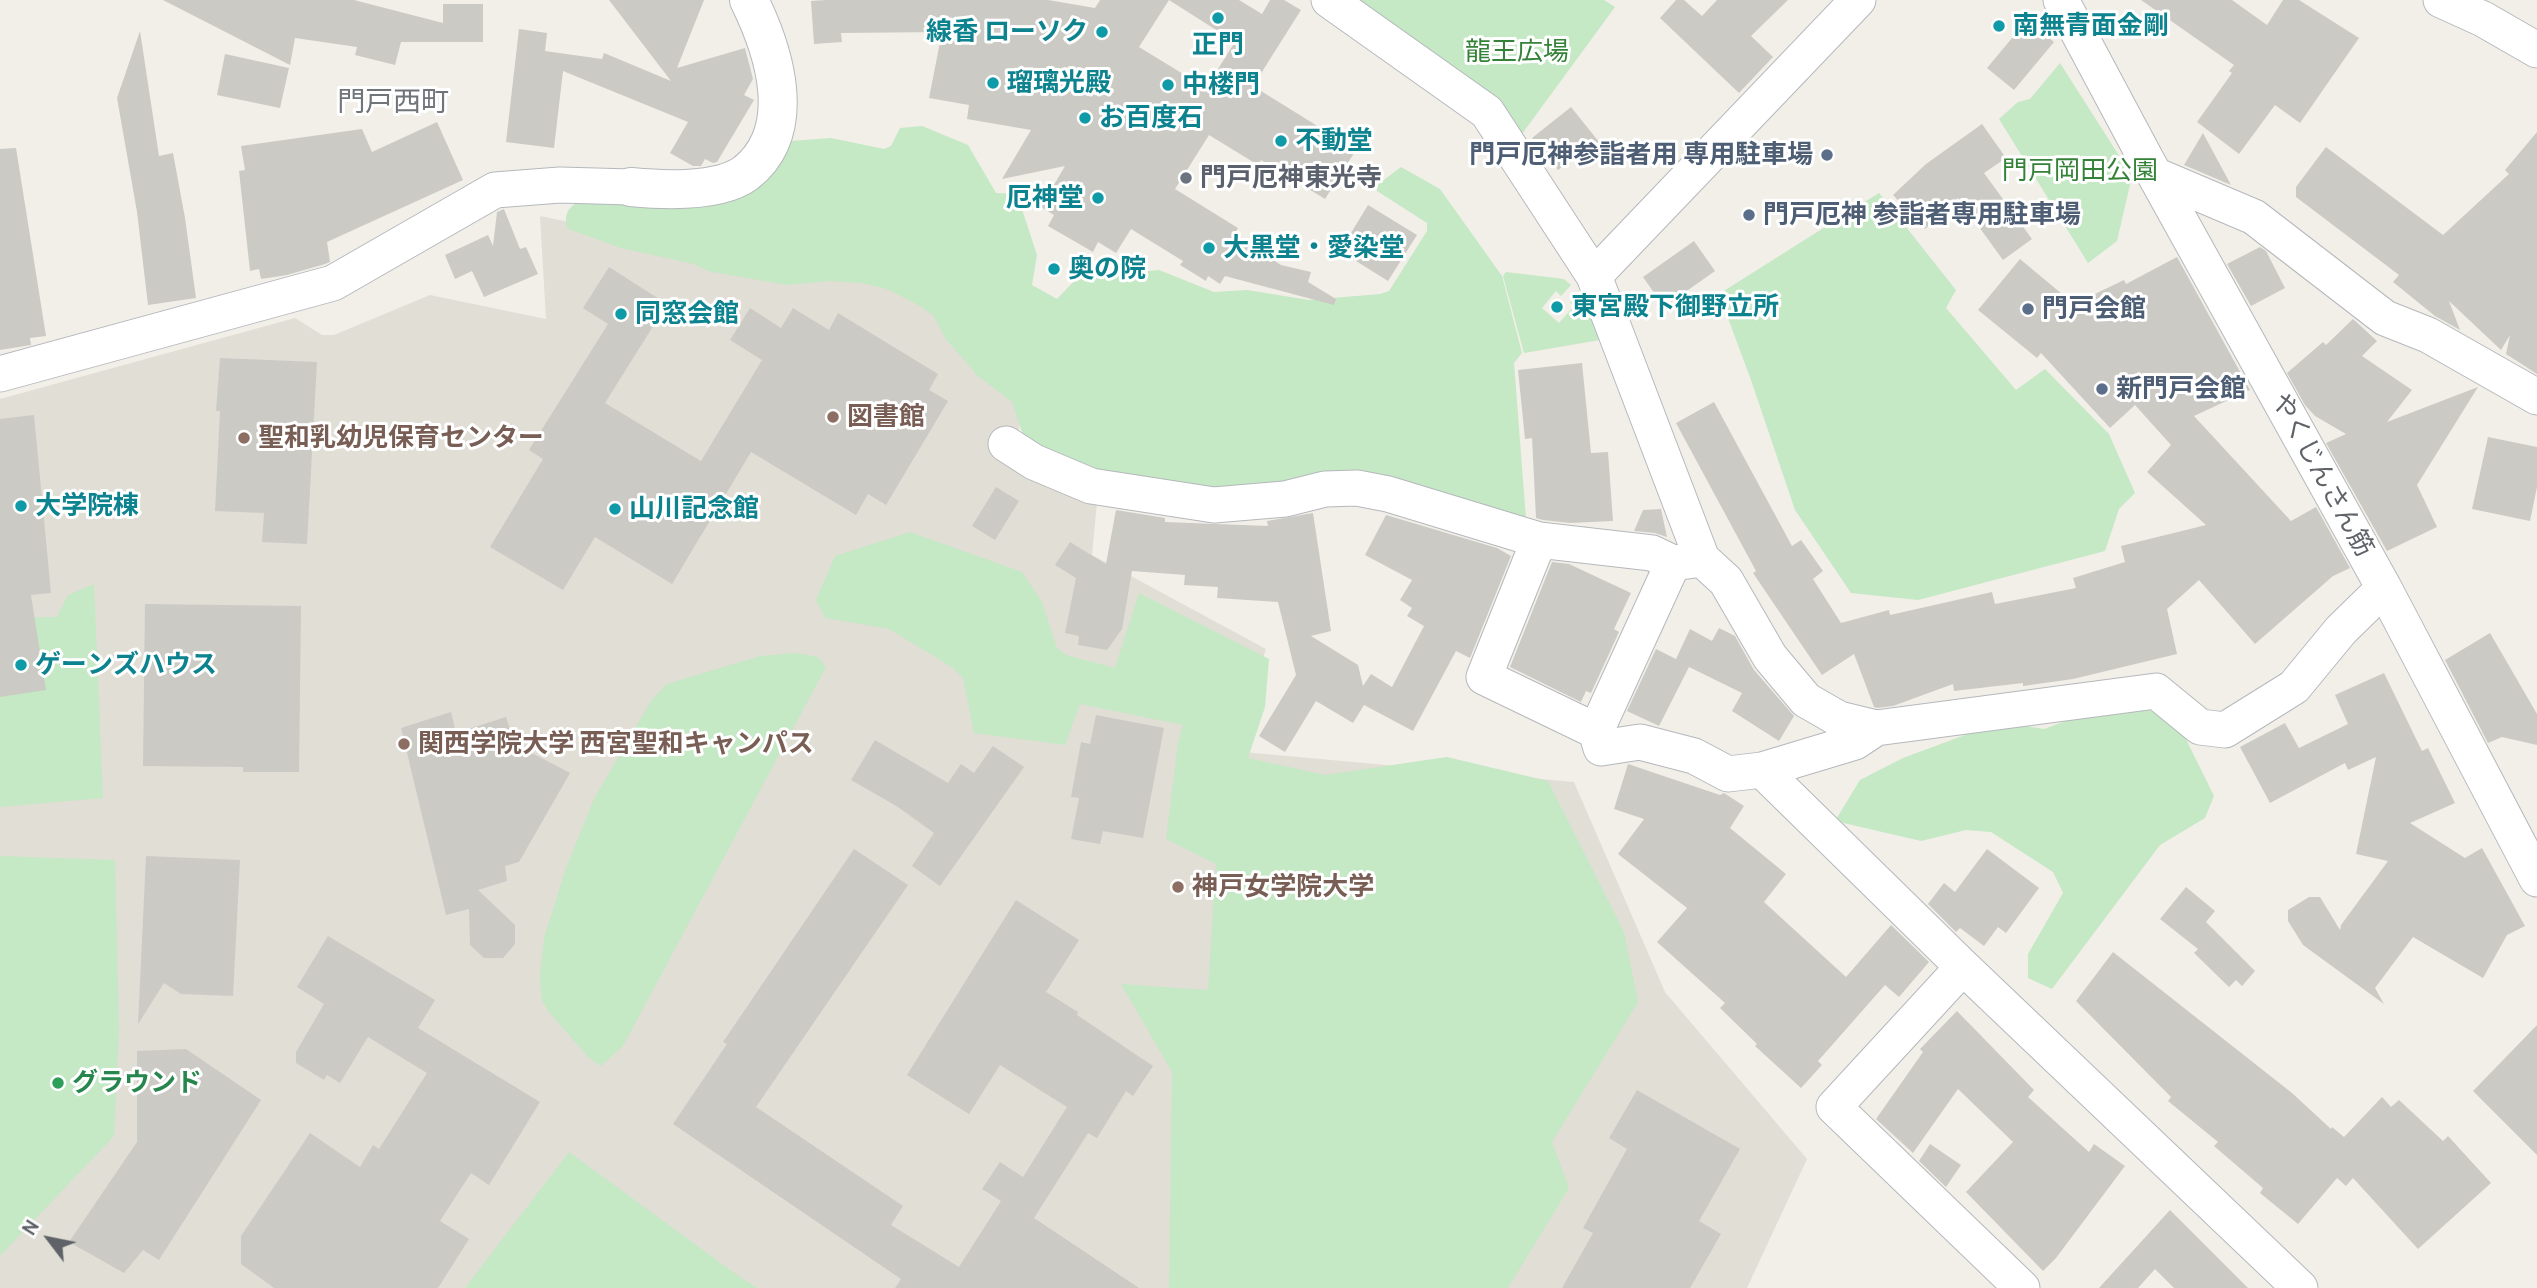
<!DOCTYPE html>
<html>
<head>
<meta charset="utf-8">
<style>
  body { margin:0 }
  #map { position:relative; width:2537px; height:1288px; overflow:hidden; background:#f1efe8; font-family:Cabin,sans-serif }
  canvas { display:block }
  .north { position:absolute; left:14px; top:1204px; width:70px; height:70px; -webkit-text-stroke:5px #fff; paint-order:stroke; rotate:302deg; font-size:19px; font-weight:700; line-height:28px; text-align:center; color:#5f6368 }
  .north::after { content:''; display:block; margin:auto; width:24px; height:32px; background:#5f6368; clip-path:polygon(50% 0,100% 100%,50% 72%,0 100%) }
</style>
</head>
<body>
<div id="map">
<canvas width="2537" height="1288"></canvas>
<div class="north">N</div>
</div>
<script>
const c = document.querySelector('canvas').getContext('2d');
c.lineJoin = 'round';
function paint(path, color) {
  c.fillStyle = color;
  c.fill(path, 'evenodd');
}
function trace(path, color, width, dash) {
  c.strokeStyle = color;
  c.lineWidth = width;
  c.lineCap = dash ? 'butt' : 'round';
  c.setLineDash(dash || []);
  c.stroke(path);
}
function drawText(font, color, halo, rows, align = 'center') {
  c.font = font + ' Cabin,"Noto Sans JP",sans-serif';
  c.lineWidth = 6;
  c.setLineDash([]);
  c.textBaseline = 'middle';
  c.strokeStyle = halo;
  c.fillStyle = color;
  for (const [text, x, y, turn = 0] of rows) {
    c.save();
    c.translate(x, y);
    c.rotate((+turn || 0) * Math.PI / 180);
    c.textAlign = isNaN(turn) ? turn : align;
    if (halo) c.strokeText(text, 0, 0);
    c.fillText(text, 0, 0);
    c.restore();
  }
}
const education = new Path2D(`
  M540,216L793,269L884,273L944,317L1021,403L1017,461L1097,502L1092,555L1266,649L1232,751L1574,782L1665,992L1807,1159L1747,1288H0V399L295,318L322,335H334L430,295L546,319Z`);
const green = new Path2D(`
  M1351,0H1604L1615,7L1519,138Z
  M2060,63L2132,176L2117,241L2088,263L1999,119L2018,102L2030,99Z
  M922,126L968,145L996,193L1017,194L1037,255L1032,285L1057,299L1076,279L1159,270L1214,292L1247,290L1309,300L1380,294L1389,291L1427,231V223L1377,191L1376,186L1401,167L1440,189L1502,276L1522,353L1514,363L1526,519L1454,500L1226,496L1097,476L1025,441L1012,402L978,376L945,338L933,315L920,306L887,289L861,283L830,281L786,285L708,271L694,264L621,248L568,229C563,217 567,207 579,202L744,191L791,141L831,138L884,149L891,146L900,128Z
  M1879,193L1956,290L1946,308L2016,390L2045,369L2109,434L2135,493L2119,509L2105,551L1918,600L1851,593L1795,510L1751,380L1719,294Z
  M1506,272L1564,279L1571,285L1561,296L1556,291L1542,308L1559,323L1574,306L1570,303L1579,292L1586,298L1604,337L1600,340L1524,353L1503,276Z
  M910,532L1022,572L1042,602L1057,648L1066,655L1115,668L1139,593L1269,659L1265,707L1248,758L1325,775L1447,757L1548,781L1624,932L1638,1002L1552,1142L1569,1188L1508,1288H1169L1172,1072L1121,984L1208,990L1216,864L1166,839L1178,743L1183,725L1080,704L1065,745L974,733L963,678L953,668L889,629L825,618L816,600L835,556Z
  M94,584L103,798L0,807V618L57,617L68,595Z
  M795,653L818,657L826,667L623,1046L601,1066L589,1058L548,1011L542,1000L540,976L544,938L566,868L594,799L651,701L667,684L760,656Z
  M2117,702L2162,714L2181,729L2214,796L2205,818L2160,845L2052,989L2028,978V954L2063,893L2053,872L1991,832L1966,830L1921,841L1835,821L1860,780L1903,758L2000,722L2044,729Z
  M0,856L115,860L119,1030L114,1136L0,1256Z
  M569,1152L737,1275L757,1288H465Z`);
const building = new Path2D(`
  M163,0H354L443,23V4H483V42H401L395,65L355,55L357,47L295,38L290,65Z
  M609,0H704L677,68L745,48L753,79L744,95L754,100L717,162L713,163L705,159L701,166H693L670,153L688,122L563,71L554,148L506,142L519,29L547,33L545,51L602,59L604,53L671,81Z
  M827,0H1048L1095,8L1100,0H1239L1262,14L1270,0H1284L1301,10L1253,86L1356,150L1325,199L1261,160L1258,165L1209,135L1175,189L1238,228L1234,235L1281,265L1311,272L1308,282L1336,299L1334,305L1225,276L1220,284L1208,276L1206,281L1180,265L1183,261L1131,229L1116,253L1098,242L1093,252L1048,226L1054,215L1041,207L1065,166L1002,179L1031,130L967,119L969,105L929,98L942,32L841,33L842,42L814,44L811,1ZM1169,0L1235,42L1206,88L1139,47Z
  M1676,0H1684L1702,16L1717,0H1788L1751,36L1773,57L1739,93L1660,18Z
  M2141,0H2232L2267,25L2283,0H2299L2359,38L2300,123L2275,105L2239,154L2197,122L2232,73L2229,71L2234,65Z
  M2027,20L2054,42L2014,90L1987,68Z
  M140,31L159,156L173,153L185,218L196,298L148,305L137,212L117,98Z
  M225,54L289,68L280,108L217,95Z
  M1571,107L1599,142L1558,170L1532,138Z
  M437,122L463,180L327,242L330,262L325,264L287,275L261,279L259,269L250,271L239,171L245,170L241,146L362,129L372,152Z
  M1982,124L2006,158L1984,173L2032,239L2003,260L1958,198L1925,229L1893,195L1926,164Z
  M2537,132V374L2506,354L2510,335L2501,350L2449,301L2460,330L2435,316L2393,282L2399,275L2296,197V187L2326,147L2443,235L2509,174L2505,170Z
  M2203,133L2231,185L2184,165Z
  M16,148L46,336L30,338L31,345L0,350V149Z
  M1368,205L1417,235L1388,281L1340,251Z
  M504,209L520,249L526,247L538,274L484,297L472,271L455,279L445,255L488,235L493,246L497,212Z
  M1694,241L1715,271L1664,307L1643,277Z
  M2260,247L2266,251L2285,288L2251,306L2227,264Z
  M2177,257L2250,390L2194,416L2291,521L2316,507L2350,568L2333,576L2255,644L2199,580L2167,609L2177,654L2073,679L2023,686V683L1954,691L1953,684L1893,706L1877,708L1874,707L1854,654L1822,675L1753,573L1756,571L1676,423L1714,402L1792,546L1801,540L1823,571L1813,579L1841,623L1889,610L1890,615L1992,592L1995,604L2076,588L2073,578L2125,562L2121,546L2206,525L2147,472L2171,445L2135,405L2110,428L2041,353L2037,358L1978,310L2020,259L2074,304L2124,280L2126,284Z
  M609,267L667,304L605,403L701,461L762,360L730,340L750,308L781,328L793,308L829,330L838,313L938,374L929,390L948,401L886,505L868,494L856,515L751,452L672,584L595,537L563,590L490,547L543,459L529,450L608,324L583,308Z
  M2353,319L2377,341L2362,356L2412,390L2387,422L2478,387L2417,485L2437,527L2387,551L2326,443L2346,434L2315,416L2305,405L2287,373L2323,342L2326,345Z
  M220,358L317,362L307,544L262,542L264,513L215,511L220,411H216Z
  M1582,363L1591,453L1608,452L1613,521L1570,523L1543,520L1536,518L1532,438L1525,439L1518,370Z
  M34,415L51,593L31,595L46,690L0,697V419Z
  M2488,437L2537,447V487L2530,521L2472,509Z
  M996,487L1019,501L995,540L972,526Z
  M1661,509L1667,537L1655,533L1634,531L1643,510Z
  M1116,510L1165,518V522L1268,526L1267,521L1313,513L1331,631L1311,636L1358,665L1363,686L1371,674L1392,687L1424,626L1407,616L1412,608L1400,600L1412,580L1365,555L1386,515L1497,548L1511,556L1470,658L1456,651L1413,731L1364,705L1353,723L1316,701L1285,752L1259,736L1296,675L1278,602L1217,598L1218,587L1184,585L1185,575L1132,571L1122,629L1107,650L1078,645L1079,636L1065,633L1076,578L1055,565L1070,542L1106,564Z
  M1552,562L1569,564L1631,593L1614,629L1619,632L1591,693L1586,691L1581,702L1510,667Z
  M145,604L301,606L299,772H243V767L143,766Z
  M1719,628L1735,636L1754,670L1794,716L1779,741L1732,711L1742,693L1689,667L1659,726L1627,711L1656,649L1676,659L1690,629L1712,641Z
  M2490,633L2537,714V745L2502,737L2488,743L2445,660Z
  M2384,673L2422,751L2428,748L2455,803L2410,823L2465,858L2482,848L2525,926L2507,935L2483,978L2413,937L2375,988L2384,1004L2303,945L2288,921V910L2309,897H2320L2340,930L2341,925L2388,861L2356,854L2376,757L2348,770L2345,763L2270,803L2240,747L2285,723L2299,748L2348,724L2335,695Z
  M451,712L456,733L506,717L515,744L570,773L519,862L505,866L507,881L478,890L515,925V944L503,958H484L470,945L469,909L446,915L401,728Z
  M1096,715L1164,728L1143,838L1103,831L1100,844L1071,839L1079,798L1071,797L1081,742L1090,744Z
  M875,740L948,783L961,764L974,773L993,746L1024,767L940,886L912,866L934,833L898,807L851,780Z
  M1628,764L1720,795L1724,793L1744,806L1730,828L1786,874L1764,902L1846,977L1891,925L1929,962L1899,997L1885,985L1818,1061L1822,1065L1801,1088L1755,1046L1757,1044L1720,1008L1725,1003L1657,942L1687,908L1618,854L1644,819L1614,809Z
  M854,849L908,885L756,1107L903,1206L891,1225L959,1267L1001,1201L982,1189L1000,1162L1023,1177L1067,1107L1000,1065L969,1114L907,1075L1016,900L1079,940L1046,992L1078,1012L1077,1015L1153,1066L1133,1096L1126,1091L1097,1138L1088,1133L1034,1218L1139,1288H895L901,1279L673,1124L727,1044L723,1042Z
  M1987,849L2039,888L2006,933L1998,927L1984,946L1960,928L1956,932L1928,904L1944,883L1955,892Z
  M146,856L240,860L233,996L181,994L164,983L138,1024Z
  M2186,887L2215,911L2206,922L2255,971L2242,986L2236,980L2229,987L2194,953L2198,949L2160,919Z
  M328,936L435,1000L418,1028L540,1102L489,1185L471,1173L440,1221L469,1239L438,1288H274L241,1264V1236L310,1133L360,1167L373,1145L379,1149L427,1073L368,1037L340,1083L327,1075L324,1080L296,1063V1052L324,1004L297,987Z
  M2113,952L2292,1093L2331,1129L2332,1127L2344,1137L2382,1097L2391,1107L2399,1100L2443,1141L2448,1136L2491,1183L2418,1249L2353,1178L2346,1186L2337,1178L2298,1224L2260,1193L2263,1188L2214,1146L2218,1142L2168,1101L2171,1097L2076,1001Z
  M1957,1011L2034,1090L2028,1097L2089,1152L2094,1144L2125,1166L2056,1258L2043,1271L1966,1192L2013,1142L1958,1089L1913,1153L1876,1119L1923,1052L1920,1049Z
  M2537,1025V1155L2473,1091Z
  M186,1049L261,1100L159,1260L143,1250L124,1273L69,1242L137,1142V1051Z
  M1637,1090L1740,1149L1699,1221L1721,1234L1690,1288H1562L1593,1233L1583,1228L1627,1149L1609,1138Z
  M1930,1144L1961,1165L1946,1187L1919,1161Z
  M2170,1210L2248,1288H2174L2155,1269L2138,1288H2099Z`);
const minor = new Path2D(`
  M1329,0L1487,112L1594,276L1702,559L1726,581L1770,657L1806,700L1839,719L1876,728L2156,691L2200,727L2225,730L2294,687L2341,630L2384,588
  M2061,0L2147,161L2384,588L2537,879
  M2441,0L2483,19L2537,50
  M2155,175L2254,217L2385,318L2428,335L2537,397
  M1594,276L1858,0
  M0,374L333,283L495,190L560,185L631,187
  M1006,444L1034,462L1091,486L1214,505L1285,499L1325,489L1357,488L1388,494L1539,540L1652,553L1673,563L1702,559
  M1539,540L1484,677L1596,731
  M1673,563L1596,731L1601,748L1640,742L1694,756L1728,774L1762,770L1855,742L1876,728
  M1762,770L1963,967
  M2022,1288L1834,1107L1963,967L2300,1288`);
const tertiary = new Path2D(`
  M631,187C662,190 719,193 746,173C800,130 774,51 749,0`);
const markers = [
  [1218,18,7,"#0f9aa8"],
  [1999,26,7,"#0f9aa8"],
  [1102,32,7,"#0f9aa8"],
  [993,83,7,"#0f9aa8"],
  [1168,85,7,"#0f9aa8"],
  [1085,118,7,"#0f9aa8"],
  [1281,141,7,"#0f9aa8"],
  [1827,155,7,"#5c6f8a"],
  [1186,178,7,"#6b7280"],
  [1098,198,7,"#0f9aa8"],
  [1749,215,7,"#5c6f8a"],
  [1209,248,7,"#0f9aa8"],
  [1054,269,7,"#0f9aa8"],
  [1557,307,7,"#0f9aa8"],
  [2028,309,7,"#5c6f8a"],
  [621,314,7,"#0f9aa8"],
  [2102,389,7,"#5c6f8a"],
  [833,417,7,"#8d6e63"],
  [244,438,7,"#8d6e63"],
  [21,506,7,"#0f9aa8"],
  [615,509,7,"#0f9aa8"],
  [21,665,7,"#0f9aa8"],
  [404,744,7,"#8d6e63"],
  [1178,887,7,"#8d6e63"],
  [58,1083,7,"#2e9e5b"]
];
const cultureNames = [
  ["南無青面金剛",2013,26],
  ["線香 ローソク",1088,32,"right"],
  ["正門",1218,45,"center"],
  ["瑠璃光殿",1007,83],
  ["中楼門",1182,85],
  ["お百度石",1099,118],
  ["不動堂",1295,141],
  ["厄神堂",1084,198,"right"],
  ["大黒堂・愛染堂",1223,248],
  ["奥の院",1068,269],
  ["東宮殿下御野立所",1571,307],
  ["同窓会館",635,314],
  ["大学院棟",35,506],
  ["山川記念館",629,509],
  ["ゲーンズハウス",35,665]
];
const parkNames = [
  ["龍王広場",1517,52],
  ["門戸岡田公園",2080,171]
];
const serviceNames = [
  ["門戸厄神参詣者用 専用駐車場",1813,155,"right"],
  ["門戸厄神 参詣者専用駐車場",1763,215],
  ["門戸会館",2042,309],
  ["新門戸会館",2116,389]
];
const worshipNames = [
  ["門戸厄神東光寺",1200,178]
];
const educationNames = [
  ["図書館",847,417],
  ["聖和乳幼児保育センター",258,438],
  ["関西学院大学 西宮聖和キャンパス",418,744],
  ["神戸女学院大学",1192,887]
];
const streetNames = [
  ["やくじんさん筋",2322,475,61]
];
const leisureNames = [
  ["グラウンド",72,1083]
];
const neighbourhoodNames = [
  ["門戸西町",393,103]
];
paint(education, '#e1ded6');
paint(green, '#c5e8c5');
paint(building, '#cccac5');
trace(minor, '#b5b8bc', 37);
trace(tertiary, '#b5b8bc', 40);
trace(minor, '#fff', 35);
trace(tertiary, '#fff', 38);
for (const [x, y, r, color] of markers) {
  const dot = new Path2D();
  dot.arc(x, y, r, 0, 2 * Math.PI);
  c.fillStyle = color;
  c.fill(dot);
  trace(dot, '#fff', 2.5);
}
drawText('bold 26px', '#0d838f', '#fff', cultureNames, 'left');
drawText('26px', '#348238', '#fff', parkNames);
drawText('bold 26px', '#4e5e75', '#fff', serviceNames, 'left');
drawText('bold 26px', '#5b616d', '#fff', worshipNames, 'left');
drawText('bold 26px', '#785e54', '#fff', educationNames, 'left');
drawText('26px', '#5f6368', '#fff', streetNames);
drawText('bold 26px', '#27864d', '#fff', leisureNames, 'left');
drawText('28px', '#70757a', '#fff', neighbourhoodNames);
</script>
</body>
</html>
